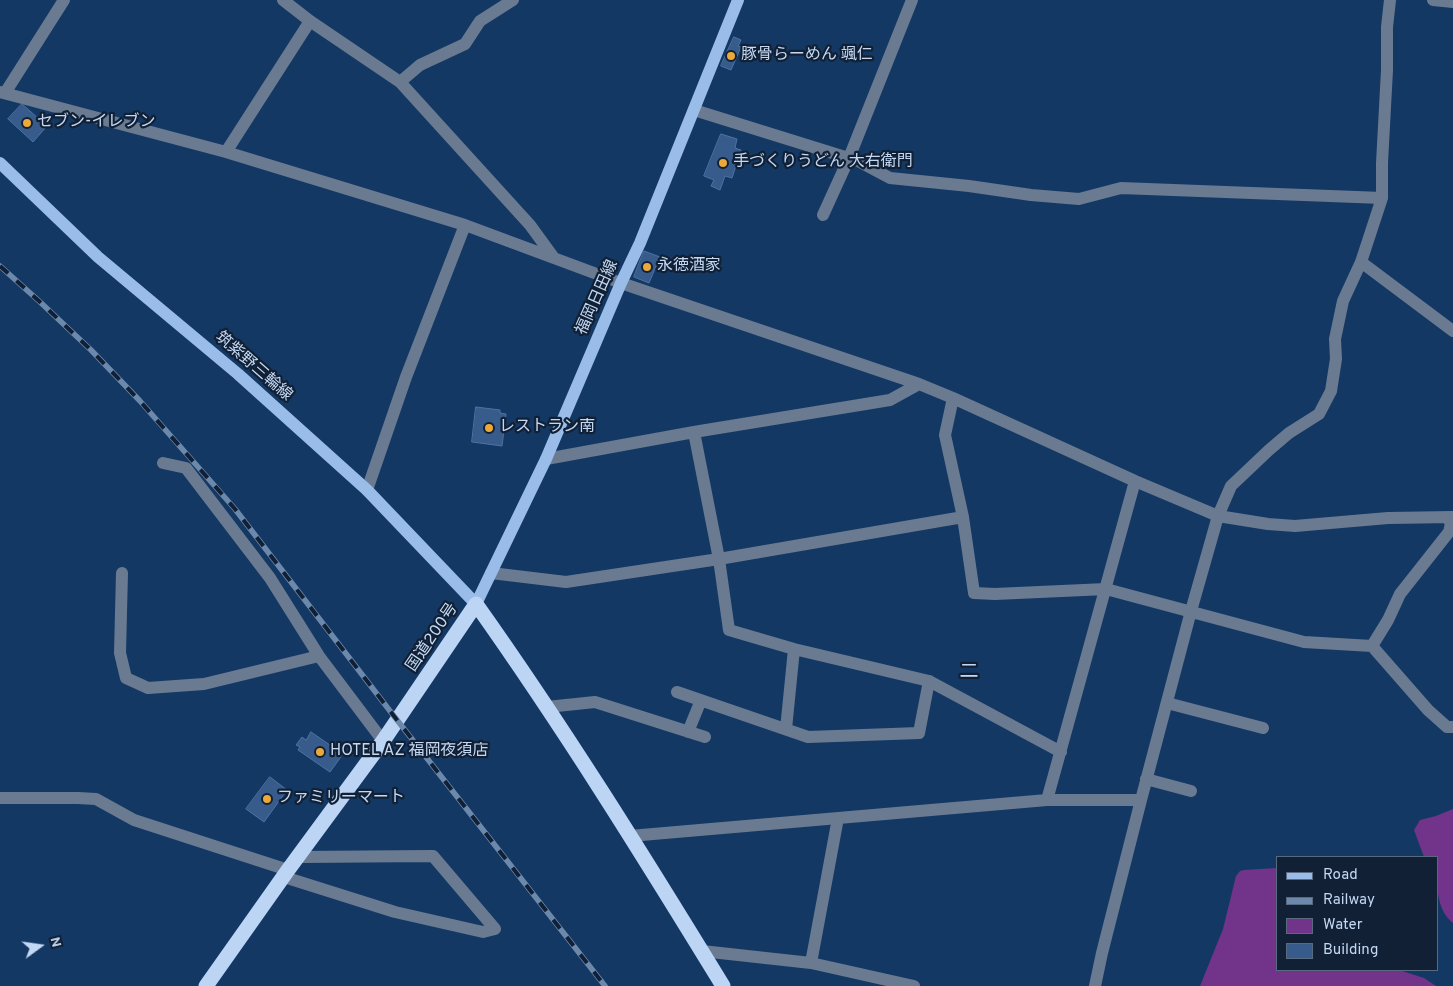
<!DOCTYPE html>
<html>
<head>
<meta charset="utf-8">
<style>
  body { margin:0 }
  #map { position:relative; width:1453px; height:986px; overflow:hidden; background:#143864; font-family:Overpass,sans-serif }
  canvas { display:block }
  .legend { position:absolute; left:1276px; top:856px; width:162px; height:115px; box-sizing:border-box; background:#112034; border:1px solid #586a80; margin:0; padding:6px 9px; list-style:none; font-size:15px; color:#c3d8f3 }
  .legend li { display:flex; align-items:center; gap:10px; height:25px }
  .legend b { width:25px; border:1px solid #586a80 }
  .north { position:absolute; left:15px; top:921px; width:50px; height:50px; -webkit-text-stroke:4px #112034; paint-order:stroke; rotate:76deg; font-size:14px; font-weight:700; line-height:20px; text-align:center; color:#c3d8f3 }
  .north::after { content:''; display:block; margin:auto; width:18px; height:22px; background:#c3d8f3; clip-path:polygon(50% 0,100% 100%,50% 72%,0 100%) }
</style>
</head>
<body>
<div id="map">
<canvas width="1453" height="986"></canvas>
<ul class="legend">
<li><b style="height:6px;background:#9abce9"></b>Road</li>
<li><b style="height:6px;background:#6c89ac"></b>Railway</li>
<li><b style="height:14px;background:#72338a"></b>Water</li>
<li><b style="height:14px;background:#375b8b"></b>Building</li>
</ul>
<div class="north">N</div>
</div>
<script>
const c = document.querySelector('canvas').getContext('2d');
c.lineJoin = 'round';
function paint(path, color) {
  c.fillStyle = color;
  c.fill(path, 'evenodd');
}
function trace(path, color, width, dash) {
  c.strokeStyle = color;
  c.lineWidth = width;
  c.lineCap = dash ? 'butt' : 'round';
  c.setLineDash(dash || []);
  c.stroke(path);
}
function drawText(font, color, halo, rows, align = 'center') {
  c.font = font + ' Overpass,"Noto Sans JP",sans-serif';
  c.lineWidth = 4.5;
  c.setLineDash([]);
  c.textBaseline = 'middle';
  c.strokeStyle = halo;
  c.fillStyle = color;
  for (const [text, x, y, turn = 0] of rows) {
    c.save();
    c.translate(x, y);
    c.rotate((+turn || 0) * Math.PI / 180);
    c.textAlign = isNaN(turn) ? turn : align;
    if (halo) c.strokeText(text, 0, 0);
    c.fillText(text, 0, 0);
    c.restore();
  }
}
const water = new Path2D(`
  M1453,809V923C1434,908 1437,879 1437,857H1424L1414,830L1420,820L1436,816Z
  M1277,868V970H1399L1424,978L1436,986H1200L1223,929L1236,876L1240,871L1244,870Z`);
const building = new Path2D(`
  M734,37L741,40L738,46L741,47L731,70L721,66Z
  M22,104L47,126L33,142L8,119Z
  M721,134L737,139L735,148L741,150L732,178L725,176L720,190L711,186L714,180L704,176Z
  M644,251L660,257L649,283L634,277Z
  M476,407L500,410V413L506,414L502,446L472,442Z
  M311,732L343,754L330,772L298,750L300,747L296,745L302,737L306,740Z
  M270,777L287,790L264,822L246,809Z`);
const minor = new Path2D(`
  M283,0L310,21L400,82L530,225L554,258
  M1433,0L1453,2
  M400,82L420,65L465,44L480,21L513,0
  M0,92L226,152L465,225L621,283L919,384L953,398L1135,481L1218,516L1268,524L1295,526L1388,518L1453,517
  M5,93L64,0
  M694,110L858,161L890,178L969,186L1031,195L1079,199L1121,188L1382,198
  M226,152L310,21
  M823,215L849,158L912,0
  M1361,262L1453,331
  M953,398L945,435L963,517L974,593L995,594L1106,589L1304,642L1372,646L1428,710L1447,727H1453
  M694,432L719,559L729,630L794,649L929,681L1061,752
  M546,459L694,432L890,400L919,384
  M163,463L186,468L270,578L319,656L383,741
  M367,490L406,377L465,225
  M122,573L120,653L126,678L148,688L204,684L319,656
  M491,573L566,582L719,559L963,517
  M1372,646L1388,620L1400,594L1449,532L1451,524L1448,518
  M677,692L808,737L919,733L929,681
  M1167,703L1263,728
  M547,707L595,702L705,737
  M786,729L794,649
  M688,732L701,700
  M1146,779L1191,791
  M0,798H78L96,799L134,820L288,870
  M1047,800L1135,481
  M630,836L1047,800H1141
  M284,877L395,912L483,932L495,929L433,856L298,857
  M702,951L811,963L914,986
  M811,963L838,818
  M1095,986L1102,953L1141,800L1191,611L1218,516L1231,486L1269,450L1289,433L1319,414L1331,391L1336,359L1335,339L1343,301L1361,262L1382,198V163L1387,70V27L1390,0`);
const major = new Path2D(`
  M0,163L98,257L238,374L367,490L476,604L546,459L621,283L640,243L738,0`);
const highway = new Path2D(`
  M206,986L288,870L383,741L476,604C564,728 644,857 723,986`);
const rail = new Path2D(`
  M0,266L39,301L91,350L140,401L235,509L390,711L605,986`);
const markers = [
  [731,56,5,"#eca93a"],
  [27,123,5,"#eca93a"],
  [723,163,5,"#eca93a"],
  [647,267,5,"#eca93a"],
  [489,428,5,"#eca93a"],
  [320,752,5,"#eca93a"],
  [267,799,5,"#eca93a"]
];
const poiNames = [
  ["豚骨らーめん 颯仁",741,56],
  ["セブン-イレブン",37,123],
  ["手づくりうどん 大右衛門",733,163],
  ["永徳酒家",657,267],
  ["レストラン南",499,428],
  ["HOTEL AZ 福岡夜須店",330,752],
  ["ファミリーマート",277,799]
];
const streetNames = [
  ["福岡日田線",598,298,-66],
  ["筑紫野三輪線",253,367,41],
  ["国道200号",433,638,-56]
];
const quarterNames = [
  ["二",969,673]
];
paint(water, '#72338a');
paint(building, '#375b8b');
trace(building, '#4d73a4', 1);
trace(minor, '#6a7b91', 12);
trace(major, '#9abce9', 12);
trace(highway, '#bcd5f5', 15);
trace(rail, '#6c89ac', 5.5);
trace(rail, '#112034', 4, [11]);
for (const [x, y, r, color] of markers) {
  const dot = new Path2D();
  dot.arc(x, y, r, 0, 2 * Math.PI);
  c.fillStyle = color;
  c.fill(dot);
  trace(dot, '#112034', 2);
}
drawText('16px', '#c3d8f3', '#112034', poiNames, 'left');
drawText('16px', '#c3d8f3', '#112034', streetNames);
drawText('19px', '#c3d8f3', '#112034', quarterNames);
</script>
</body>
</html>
